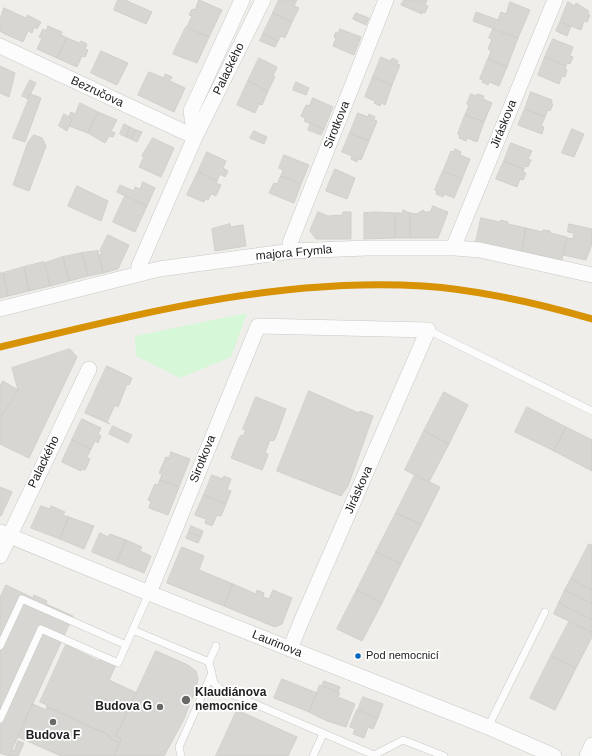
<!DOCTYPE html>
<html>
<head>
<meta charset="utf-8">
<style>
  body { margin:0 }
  canvas { display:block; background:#efeeea }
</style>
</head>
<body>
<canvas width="592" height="756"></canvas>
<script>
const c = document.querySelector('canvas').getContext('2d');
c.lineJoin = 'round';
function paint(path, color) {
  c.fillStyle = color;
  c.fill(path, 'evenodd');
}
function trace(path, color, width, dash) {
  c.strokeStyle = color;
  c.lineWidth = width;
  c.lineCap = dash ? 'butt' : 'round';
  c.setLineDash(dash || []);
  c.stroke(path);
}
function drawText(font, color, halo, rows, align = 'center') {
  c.font = font + ' Arial,sans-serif';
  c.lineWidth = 3.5;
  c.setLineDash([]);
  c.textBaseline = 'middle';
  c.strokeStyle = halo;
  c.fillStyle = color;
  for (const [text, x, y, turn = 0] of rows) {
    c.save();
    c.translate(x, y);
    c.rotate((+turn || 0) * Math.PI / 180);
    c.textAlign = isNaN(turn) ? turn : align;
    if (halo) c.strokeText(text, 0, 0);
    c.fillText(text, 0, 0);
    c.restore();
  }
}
const park = new Path2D(`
  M247,313L231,357L180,378L136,356L135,336Z`);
const building = new Path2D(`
  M118,0H125L152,12L146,24L114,10Z
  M199,0L222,10L209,37L187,27L192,16L189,15L192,9L195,10Z
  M279,0H297L294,6L299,8L292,22L273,13Z
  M404,0H427L425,5L428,6L425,13L422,12V14L401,5Z
  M510,2L530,10L518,38L473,21L476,12L498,20L501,12L506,14Z
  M568,2L575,6L576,3L589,11L587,14L590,15L587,22L584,21L581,30L560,22Z
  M4,8L26,18L27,15L41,22L37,29L34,27L32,33L28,31L23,42L5,34L0,31V20Z
  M273,13L292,22L285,38L281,36L278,41L263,34Z
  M356,13L369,18L366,25L353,19Z
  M560,22L571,26L567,36L556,31Z
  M48,26L62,32L61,35L67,38L57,58L37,49L42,38L39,37L43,29L46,31Z
  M186,27L209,37L197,63L173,54Z
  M340,29L361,37L354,55L333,46L336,38L334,37L336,32L338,33Z
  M493,29L518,38L507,67L488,59L491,51L488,49L492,39L489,38Z
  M263,34L278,41L275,47L260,41Z
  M67,38L79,43L81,41L87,44L85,49L88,50L85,57L82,56L77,67L57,58Z
  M553,39L573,47L570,56L573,57L570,64L567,63L566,66L545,57Z
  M101,51L128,63L117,85L91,73Z
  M381,57L390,61L392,58L398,61L397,64L400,65L392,85L373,77Z
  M545,57L566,66L565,69L567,70L565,77L562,76L559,84L538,75Z
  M259,58L277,67L273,76L275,77L268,91L248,81Z
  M488,59L507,67L499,86L489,82L488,85L482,82L483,80L480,79Z
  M0,66L15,73L9,97L0,93Z
  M149,72L164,78L165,74L172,77L170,81L185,88L174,112L138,95Z
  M373,77L392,85L385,105L381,103L380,106L374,103L375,101L365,97Z
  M30,80L36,83L28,99L22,96Z
  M248,81L268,91L262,105L259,104L255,113L237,105Z
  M296,82L309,88L306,95L293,90Z
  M531,92L552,100L551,103L553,104L550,111L548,110L545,117L525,109Z
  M31,94L41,98L25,142L13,138Z
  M471,94L476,96L477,94L484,96L483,99L492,103L484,122L465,115L469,105L467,104Z
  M313,98L333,107L324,129L304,121L305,118L301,116L306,105L309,106Z
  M80,103L98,112L88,133L69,126L72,119L69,116L71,112L75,114Z
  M525,109L545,117L541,126L544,127L542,134L518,125Z
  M98,112L117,120L111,131L115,133L113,137L109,136L105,143L88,133Z
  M358,113L368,117L369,114L375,117L374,120L377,121L369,141L350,133Z
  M64,114L72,119L67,131L59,126Z
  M465,115L484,122L477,142L467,138L466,141L459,138L460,136L458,134Z
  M311,123L324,129L321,135L308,130Z
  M124,124L130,127L126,137L120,134Z
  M130,127L136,130L131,139L126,137Z
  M572,129L584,134L574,157L562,153Z
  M136,130L142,132L137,142L131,139Z
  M254,131L267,137L264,144L250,138Z
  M350,133L369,141L361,160L358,159L357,162L351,159L352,156L342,152Z
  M34,135L42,138L46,146L29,191L13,185L28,142Z
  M153,138L174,148L161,177L139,167L144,157L142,156Z
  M511,143L532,151L528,159L531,160L528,167L525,166L524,169L504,161Z
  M455,149L461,152L460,155L470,159L462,179L443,171L451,151L454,152Z
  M207,152L226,161L223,168L228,171L225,177L220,174L217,181L198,172Z
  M284,155L309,165L301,184L281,176L283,170L279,168Z
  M504,161L524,169L523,172L526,173L523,180L520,179L517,187L496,179Z
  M335,169L355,178L347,199L326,191Z
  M443,171L462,179L454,198L444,194L443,197L436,194L437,191L435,190Z
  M198,172L217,181L216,183L221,185L216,196L211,194L208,200L205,199L204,202L187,195Z
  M281,176L301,184L294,203L269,193L274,183L277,184Z
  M143,182L155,188L147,206L117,192L120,185L134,191L135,187L140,189Z
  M77,186L108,201L101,221L68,206Z
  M125,196L147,206L135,232L113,222Z
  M433,206L448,212L438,238H410V213L417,214L423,210L425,212H430Z
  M403,210L410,213V238H395V213H403Z
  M318,212L328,216L343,215V212H351V239H316L310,231Z
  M375,212L395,213V238L364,239V213Z
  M481,218L500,222L501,220L508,222V224L526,228L522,252L476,242Z
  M230,224V227L243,225L246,246L215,251L212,229Z
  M569,224L592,229V244L586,260L563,255L567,238L573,239L574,233L568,232Z
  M526,228L542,232L543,230L550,231V233L567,237L562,260L522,252Z
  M108,235L129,245L118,269L103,273L99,256L102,252L100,251Z
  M98,251L103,273L88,276L82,253Z
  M82,253L88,276L69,281L63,257Z
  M63,257L69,281L50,286L45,263Z
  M44,262L50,286L29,291L24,267Z
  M24,267L29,291L8,296L3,273Z
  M0,273H3L8,296L0,298Z
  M70,349L77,357L29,458L0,444V419L18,390L12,368Z
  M107,366L132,378L129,385L127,384L118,407L115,405L107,422L110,424L85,413Z
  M3,381L18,390L0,419V386Z
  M309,391L359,413L360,411L373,416L348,486L341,496L277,471Z
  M444,392L468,405L449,444L424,431Z
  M256,397L286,409L275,439L273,441L270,440L265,453L268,454L267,458L262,470L231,458L239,438L241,435L243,436L246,430L243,429Z
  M527,407L566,427L554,451L515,432Z
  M82,419L101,428L98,434L101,436L98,443L95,441L91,449L72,440Z
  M113,426L132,435L128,443L109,434Z
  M566,427L592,440V471L554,451Z
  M424,431L449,444L429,482L405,470Z
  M72,440L91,449L87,457L90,459L85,470L82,469L81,471L62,462Z
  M171,452L190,459L179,487L160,480L162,474L159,473L166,457L169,458Z
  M212,475L222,479L224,476L231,479L227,490L231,491L226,504L204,495Z
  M415,475L440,487L421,525L396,513Z
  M160,480L179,487L168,515L149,508L151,501L148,500L155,484L158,485Z
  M0,487L12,492L1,516L0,515Z
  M204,495L226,504L221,516L217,515L212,526L205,523L206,519L195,515Z
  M41,506L50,509L51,506L65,512L63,515L69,517L60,539L31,528Z
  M396,513L421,525L401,564L376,552Z
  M69,517L94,526L84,549L60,539Z
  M191,526L203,531L201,537L189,532Z
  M189,532L201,537L198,543L186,538Z
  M100,533L108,537L110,534L126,540L117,562L92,552Z
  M126,540L142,547L140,551L151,556L144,573L117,562Z
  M589,544L592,545V590L571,579Z
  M182,547L204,556L199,570L233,584L224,606L167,583Z
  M376,552L401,564L382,603L357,590Z
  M571,579L592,590V604L565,590Z
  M233,584L256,594L257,590L264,593L263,597L269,599L273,590L292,598L282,624L275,627L224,606Z
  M6,585L33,598L34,595L47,601L46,604L73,616L9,756L0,753V598Z
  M357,590L382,603L362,641L337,629Z
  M565,590L592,604V620L559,603Z
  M559,603L592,620V632L554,614Z
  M569,622L592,633V637L576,668L551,656Z
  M66,645L99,661L100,658L116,665L109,680L137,693L116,736L121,739L120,743L108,737L109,735L47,707L46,710L47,705L40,702Z
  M156,651L188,665L196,671L198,679L196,689L183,721L164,756H114L121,739L116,736Z
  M551,656L576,668L555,710L530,698Z
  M282,679L317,693L309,712L274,698Z
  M324,681L340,687L338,692L322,686Z
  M320,685L340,693L338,697L355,704L346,727L327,721L309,712Z
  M363,697L383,704L378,718L358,710Z
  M33,704L46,710L47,707L109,735L108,737L120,743L114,756H61L18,737Z
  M237,710L297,737L288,756H216Z
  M357,710L378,718L373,729L368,727L364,738L353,734L355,729L350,727Z
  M18,741L24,743L18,756H9L11,750L14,751Z`);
const lane = new Path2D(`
  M428,330L592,411
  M133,630L209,662L214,683L220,689L374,755L403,740L444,756
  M0,646L22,599L126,645
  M209,662L216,646
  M0,719L41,629L118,663L149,593
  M488,727L545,612
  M181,756L179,747L212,673
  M313,756L323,734`);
const street = new Path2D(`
  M0,46L195,137
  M195,137L191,111L242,0
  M455,248L456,241L555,0
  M292,251L290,243L386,0
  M139,274V266L195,137L263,0
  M0,309L159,269L292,251L366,248H455L480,250L592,275
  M0,532L149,593L488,727L554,756
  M0,556L89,369
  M149,593L258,326L428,330L301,622L290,649
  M587,756L592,745`);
const rail1 = new Path2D(`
  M0,347C139,314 279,277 423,286C481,290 537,303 592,319`);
const markers = [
  [358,656,3.5,"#0065bd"],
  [186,700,5,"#696967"],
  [160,707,4,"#696967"],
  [53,722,4,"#696967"]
];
const busNames = [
  ["Pod nemocnicí",366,656]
];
const streetNames = [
  ["Palackého",229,69,-64],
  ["Bezručova",97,92,25],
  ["Jiráskova",504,124,-68],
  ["Sirotkova",337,125,-68],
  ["majora Frymla",294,253,-5],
  ["Sirotkova",203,459,-68],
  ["Palackého",44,462,-64],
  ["Jiráskova",359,490,-66],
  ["Laurinova",277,644,22]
];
const poiNames = [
  ["Klaudiánova",195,693],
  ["nemocnice",195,707],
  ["Budova G",152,707,"right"],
  ["Budova F",53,736,"center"]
];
paint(park, '#d6f7d8');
paint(building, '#d7d6d2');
trace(building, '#d2cfcb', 1);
trace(lane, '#c8c8c6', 8);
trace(street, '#c8c8c6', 16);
trace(lane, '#fdfcfc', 7);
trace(street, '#fdfcfc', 15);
trace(rail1, '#d79205', 7);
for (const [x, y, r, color] of markers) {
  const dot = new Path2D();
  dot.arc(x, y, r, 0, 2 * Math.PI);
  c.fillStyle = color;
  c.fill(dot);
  trace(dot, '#fff', 1.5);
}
drawText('11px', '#212121', '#fff', busNames, 'left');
drawText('12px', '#212121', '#fff', streetNames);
drawText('bold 12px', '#212121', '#fff', poiNames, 'left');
</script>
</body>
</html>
